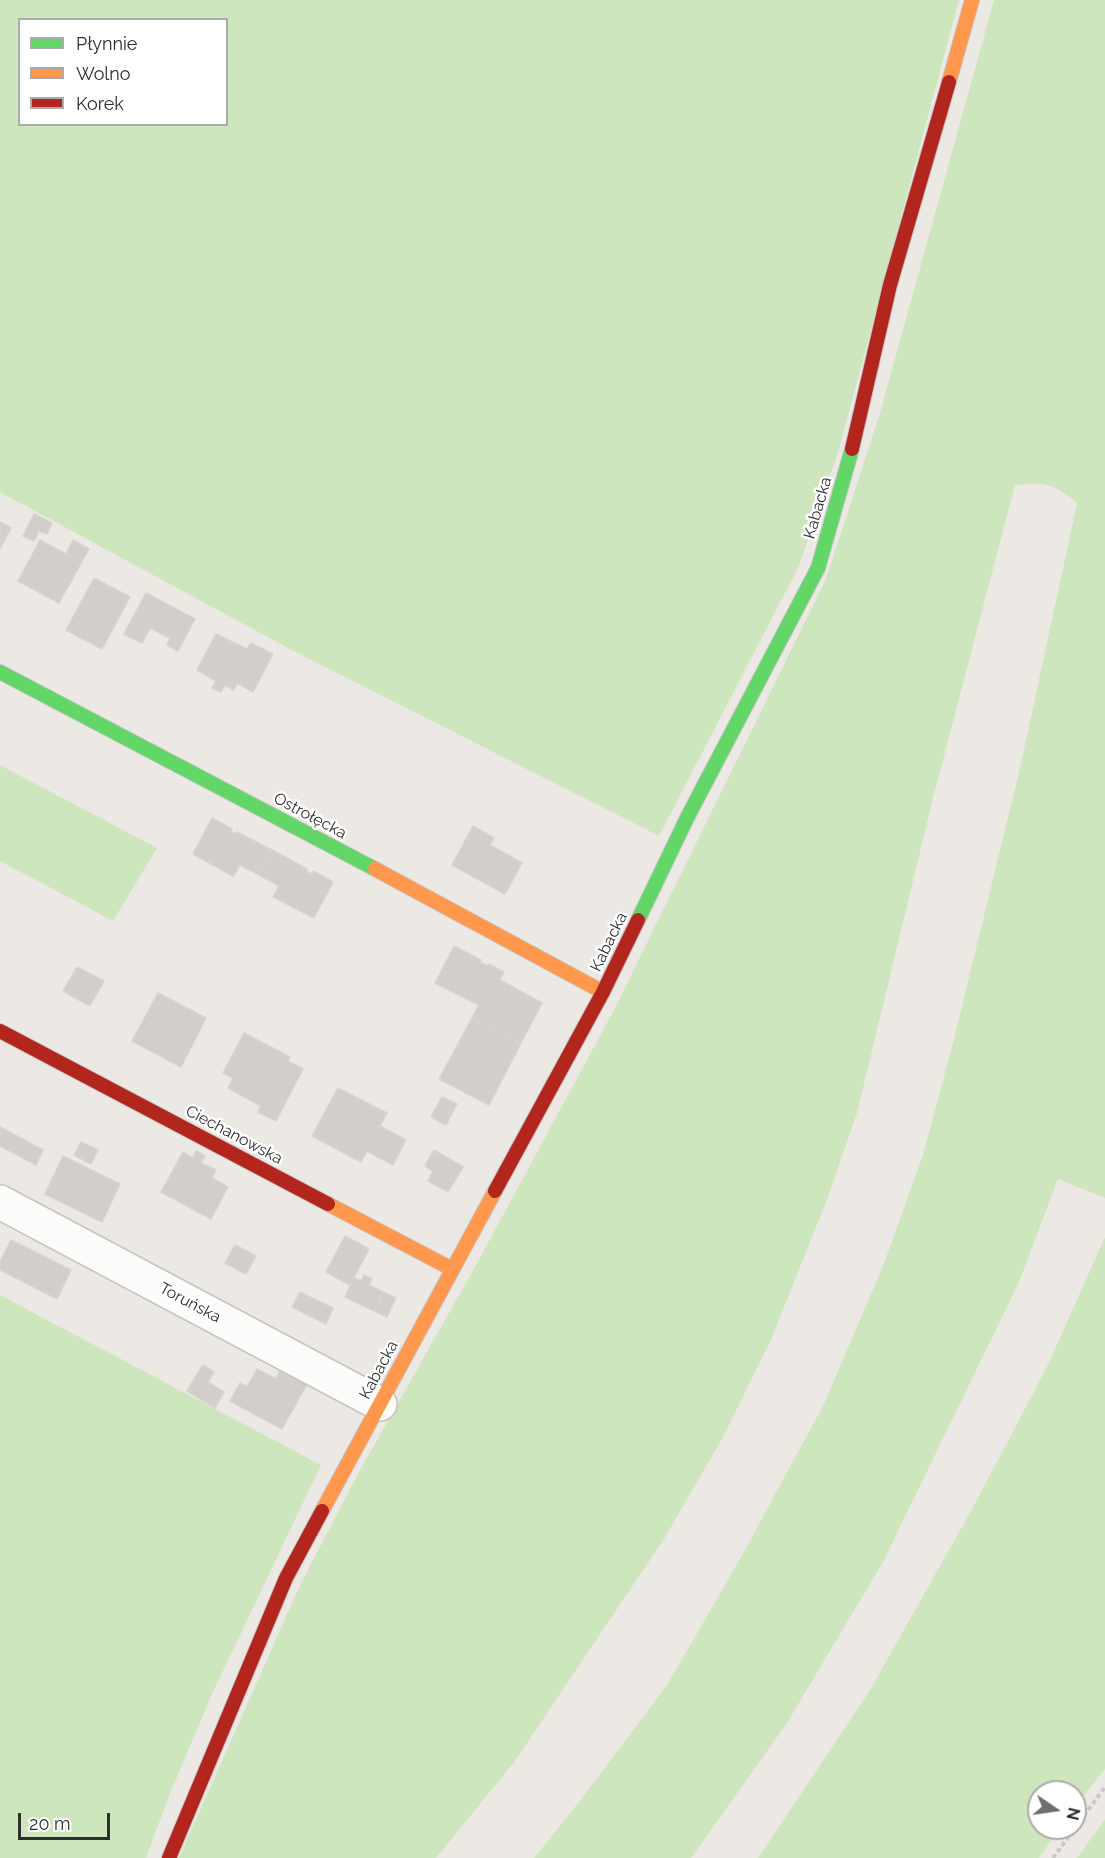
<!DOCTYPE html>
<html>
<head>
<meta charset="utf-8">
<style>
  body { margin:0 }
  #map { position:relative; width:1105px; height:1858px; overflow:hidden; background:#ece8e4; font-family:Raleway,sans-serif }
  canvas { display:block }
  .legend { position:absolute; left:18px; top:18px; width:210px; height:108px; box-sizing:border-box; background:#fff; border:2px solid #ababab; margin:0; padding:8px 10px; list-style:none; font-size:18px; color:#2e2e2e }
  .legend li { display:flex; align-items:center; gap:12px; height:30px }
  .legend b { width:30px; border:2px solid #ababab }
  .north { position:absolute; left:1027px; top:1780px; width:60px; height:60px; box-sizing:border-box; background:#fff; border:2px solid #ababab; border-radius:50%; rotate:103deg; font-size:16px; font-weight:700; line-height:24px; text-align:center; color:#2e2e2e }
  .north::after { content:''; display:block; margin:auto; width:21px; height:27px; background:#706f6e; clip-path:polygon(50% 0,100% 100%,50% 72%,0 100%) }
  .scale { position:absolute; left:18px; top:1813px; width:92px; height:27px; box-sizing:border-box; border:3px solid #2e2e2e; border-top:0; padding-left:8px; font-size:18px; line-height:21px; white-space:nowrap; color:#2e2e2e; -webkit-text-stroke:4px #fff; paint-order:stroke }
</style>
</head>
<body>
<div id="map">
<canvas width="1105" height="1858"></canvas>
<ul class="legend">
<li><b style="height:8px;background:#63d668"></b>Płynnie</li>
<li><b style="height:8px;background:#ff974d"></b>Wolno</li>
<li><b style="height:8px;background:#b3261e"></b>Korek</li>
</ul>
<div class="north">N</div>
<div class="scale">20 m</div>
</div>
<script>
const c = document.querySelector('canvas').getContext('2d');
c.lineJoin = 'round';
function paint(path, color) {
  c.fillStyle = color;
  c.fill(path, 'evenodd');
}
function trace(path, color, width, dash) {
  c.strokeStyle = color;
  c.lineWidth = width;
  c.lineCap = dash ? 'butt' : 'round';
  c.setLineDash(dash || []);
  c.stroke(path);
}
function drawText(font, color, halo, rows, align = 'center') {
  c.font = font + ' Raleway,sans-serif';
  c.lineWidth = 5;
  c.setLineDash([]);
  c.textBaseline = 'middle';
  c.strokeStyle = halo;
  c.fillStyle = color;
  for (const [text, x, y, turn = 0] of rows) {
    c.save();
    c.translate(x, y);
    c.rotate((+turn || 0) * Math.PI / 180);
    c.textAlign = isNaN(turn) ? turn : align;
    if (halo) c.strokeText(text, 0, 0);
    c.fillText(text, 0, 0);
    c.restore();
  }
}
const green = new Path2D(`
  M0,0H959L839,449L799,566L659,836L284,646L0,492ZM20,20H226V124H20Z
  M994,0H1105V1198L1058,1179L1019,1282L883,1562L787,1723L691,1858H534L579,1802L667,1685L740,1559L823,1406L883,1266L923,1155L955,1035L1020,768L1077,503C1053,483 1046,482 1015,485L932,802L857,1113L828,1197L770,1342L722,1439L664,1539L515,1761L436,1858H179L300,1585L359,1472L475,1267L614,1010L826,579L880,413Z
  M0,765L157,848L113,921L0,861Z
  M1105,1237V1769L1075,1807V1792H1039V1828H1060L1039,1858H758L870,1690L971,1511L1047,1367Z
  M0,1295L321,1465L211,1696L169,1796L146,1858H0Z
  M1105,1819V1858H1077Z`);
const building = new Path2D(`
  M34,514L52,523L47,534L39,531L34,541L23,536Z
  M0,522L11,528L0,549Z
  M40,540L66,554L73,540L89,549L59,603L18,581Z
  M94,578L130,597L102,649L66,630Z
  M146,593L195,619L178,651L167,645L170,638L150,628L142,643L124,634Z
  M216,634L247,649L251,643L273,654L253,692L237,683L234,690L225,685L221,692L212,688L216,681L197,670Z
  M212,818L232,829L231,832L236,834L237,832L272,850L259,875L240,865L233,876L193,854Z
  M473,826L494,838L490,845L522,863L505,894L452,865Z
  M272,850L307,869L306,871L311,874L313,871L333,882L314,918L273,897L279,886L259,875Z
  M454,946L481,960L480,962L488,966L489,964L504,972L500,980L542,1003L521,1043L472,1018L479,1005L435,983Z
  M77,967L104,981L90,1006L63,991Z
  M158,993L206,1018L181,1067L132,1041Z
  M472,1018L521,1043L489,1105L439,1079Z
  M244,1033L290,1057L288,1061L303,1069L276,1121L258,1112L261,1106L228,1088L233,1078L223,1073Z
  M338,1088L387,1113L380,1126L406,1140L393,1165L367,1151L361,1162L312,1136Z
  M442,1097L457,1104L446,1125L431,1117Z
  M0,1127L43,1150L36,1165L0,1146Z
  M81,1142L98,1150L91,1164L74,1155Z
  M434,1150L463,1167L448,1192L428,1181L433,1171L425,1166Z
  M196,1151L205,1156L201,1163L216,1170L212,1178L228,1187L211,1219L161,1192L183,1152L193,1158Z
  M63,1156L120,1184L102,1222L45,1194Z
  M345,1236L369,1249L350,1285L326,1272Z
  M11,1240L71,1270L57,1299L0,1270V1262Z
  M235,1245L256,1256L246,1274L225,1263Z
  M364,1275L372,1279L369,1285L383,1292L374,1311L345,1297L354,1278L361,1281Z
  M300,1292L333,1308L326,1324L292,1307Z
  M383,1292L396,1298L387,1317L374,1311Z
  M203,1365L214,1372L208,1382L224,1392L215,1408L187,1391Z
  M281,1368L308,1382L282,1429L230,1401L240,1383L247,1387L257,1369L276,1379Z`);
const path = new Path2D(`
  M1075,1828L1105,1787
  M1053,1858L1075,1828`);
const street = new Path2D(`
  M0,1202L380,1404`);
const fast = new Path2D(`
  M0,672L375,869
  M638,920L688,816L818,568L852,449`);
const slow = new Path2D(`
  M949,82L972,0
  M375,869L603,992
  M328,1204L452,1269
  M322,1511L495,1191`);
const jam = new Path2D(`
  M852,449L890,285L949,82
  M0,1031L328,1204
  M495,1191L603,992L638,920
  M169,1858L286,1578L322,1511`);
const streetNames = [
  ["Kabacka",818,508,-74],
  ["Ostrołęcka",310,816,28],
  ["Kabacka",609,942,-64],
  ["Ciechanowska",234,1135,28],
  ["Toruńska",190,1303,28],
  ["Kabacka",379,1370,-62]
];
paint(green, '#cee6be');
paint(building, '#d1cecb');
trace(building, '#d7d4d0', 1.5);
trace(street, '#c5c4c5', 36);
trace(fast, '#c5c4c5', 16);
trace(slow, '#c5c4c5', 16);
trace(jam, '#c5c4c5', 16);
trace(path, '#c9c9c8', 4, [4.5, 3]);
trace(street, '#fcfcfb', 33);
trace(fast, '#63d668', 14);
trace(slow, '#ff974d', 14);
trace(jam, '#b3261e', 14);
drawText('16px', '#2e2e2e', '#fff', streetNames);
</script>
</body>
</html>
